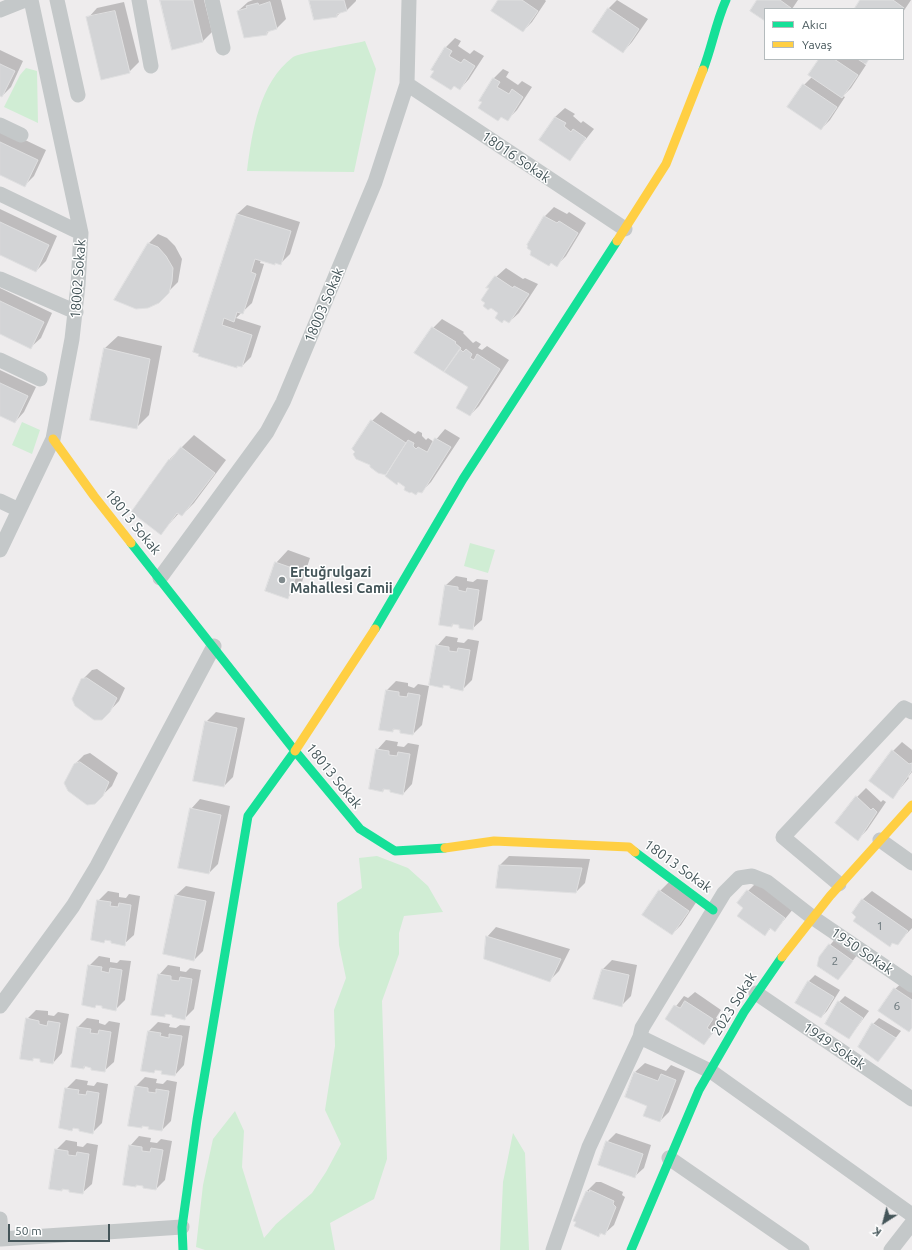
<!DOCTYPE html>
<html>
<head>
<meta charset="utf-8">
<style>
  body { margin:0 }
  #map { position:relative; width:912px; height:1250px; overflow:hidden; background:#eeeced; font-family:Ubuntu,sans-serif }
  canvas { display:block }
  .legend { position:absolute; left:764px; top:8px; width:140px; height:52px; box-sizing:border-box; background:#fff; border:1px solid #b4bbbd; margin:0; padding:5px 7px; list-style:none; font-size:12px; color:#445559 }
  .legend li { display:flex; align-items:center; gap:8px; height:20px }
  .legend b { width:20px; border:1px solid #b4bbbd }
  .north { position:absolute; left:864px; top:1202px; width:40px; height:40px; -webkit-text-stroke:3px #fff; paint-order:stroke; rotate:216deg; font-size:11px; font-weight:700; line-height:16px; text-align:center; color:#445559 }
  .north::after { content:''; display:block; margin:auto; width:14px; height:18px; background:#445559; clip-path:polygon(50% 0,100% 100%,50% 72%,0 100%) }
  .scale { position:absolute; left:8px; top:1224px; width:102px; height:18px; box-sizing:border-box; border:2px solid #445559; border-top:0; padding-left:5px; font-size:12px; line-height:14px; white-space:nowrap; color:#445559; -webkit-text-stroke:3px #fff; paint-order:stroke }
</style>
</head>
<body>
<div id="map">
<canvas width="912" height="1250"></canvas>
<ul class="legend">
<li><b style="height:5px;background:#16e098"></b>Akıcı</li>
<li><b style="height:5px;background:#ffcf43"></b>Yavaş</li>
</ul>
<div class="north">K</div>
<div class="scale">50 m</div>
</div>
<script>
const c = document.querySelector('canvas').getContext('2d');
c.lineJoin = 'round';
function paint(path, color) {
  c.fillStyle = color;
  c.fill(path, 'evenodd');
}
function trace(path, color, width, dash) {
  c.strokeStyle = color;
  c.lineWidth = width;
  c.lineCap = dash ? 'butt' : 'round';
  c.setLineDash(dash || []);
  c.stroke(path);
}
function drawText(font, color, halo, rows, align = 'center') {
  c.font = font + ' Ubuntu,sans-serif';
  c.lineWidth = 3;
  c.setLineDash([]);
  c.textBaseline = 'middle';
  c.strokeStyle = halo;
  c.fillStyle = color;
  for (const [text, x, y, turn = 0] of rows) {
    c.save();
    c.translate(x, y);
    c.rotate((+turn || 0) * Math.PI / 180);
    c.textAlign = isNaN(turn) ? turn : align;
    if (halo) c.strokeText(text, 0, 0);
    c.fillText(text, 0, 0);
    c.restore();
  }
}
const green = new Path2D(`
  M365,41L376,69L354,172L247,171C252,132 259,83 293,57C299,53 353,44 365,41Z
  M26,68L37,71L38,123L4,107L20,75Z
  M22,422L40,430L32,454L12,445Z
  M470,543L495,550L488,573L464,566Z
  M377,856L408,868L428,886L443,912L404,916L399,933V954L382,1001L387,1159L374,1199L330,1223L335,1250H205L196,1247L203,1185L213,1139L235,1111L244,1131L242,1167L264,1238L276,1224L312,1193L326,1172L341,1144L325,1110L335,1046L334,1010L346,978L339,945L337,903L362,888L359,858Z
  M513,1133L525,1153L529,1250H500L503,1182Z`);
const shadow = new Path2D(`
  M161,0H204L212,32L203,41Z
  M253,0H281L286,19L277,28L270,30L267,34L238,11L248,2Z
  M310,0H356V1L347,10L341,12L337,16Z
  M499,0H545L546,1L532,22L523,31Z
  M617,0L648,19L632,42L623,52L593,31L609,8Z
  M759,0H798L792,9H765V20Z
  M861,0H911L903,12V9H858Z
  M124,2L139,62L129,72L88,18L97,8Z
  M455,38L461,41L458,46L470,54L474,50L484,56L469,79L460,89L432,69L446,47Z
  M0,50L23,61L11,87L2,96L0,95Z
  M820,59H869L864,64L866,65L851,88L843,96L845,97L830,120L821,129L804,85L812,77Z
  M503,69L509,72L506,77L518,85L522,81L532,87L517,110L508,119L502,116L498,120L480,100L494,78Z
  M565,108L575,114L573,116L581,123L583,121L594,129L570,159L555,117Z
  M0,128L46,150L34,176L25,185L0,173Z
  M247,205L300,222L290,254L280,264L276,262L274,264L261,260L260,263L264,264L252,303L236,318L261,326L251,357L242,366L200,355L237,214Z
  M554,207L567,214L569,212L586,223L566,256L557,265L532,250L528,244L545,216Z
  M0,209L57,236L46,261L36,271L0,254Z
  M158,234L167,238L175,246L182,259L178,282L158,302L149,243Z
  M506,268L523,279L525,278L538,284L519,313L509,322L500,313L496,277Z
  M0,288L52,313L41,338L31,347L0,333Z
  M442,319L464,332L463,333L473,343L476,341L481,344L478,348L482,350L487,346L509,360L479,406L470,415V387L433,328Z
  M118,336L162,346L149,415L137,427L105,348Z
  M0,370L36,387L24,412L15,422L0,415Z
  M381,412L415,434L418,431L422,433V436L426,440L428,438L434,442L445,429L460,438L431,482L421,492L399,482L397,483L372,421Z
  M194,435L226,460L194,503L182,515L179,513L161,533L148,488L169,460Z
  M288,550L310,558L301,585L288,597L276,563Z
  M456,576L467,578V581L473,582L477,579L488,580L482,620L472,629L454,623L452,626L440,624L446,585Z
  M446,636L458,638L457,642L464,643L468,639L479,641L472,680L463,689L445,684L442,686L437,646Z
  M97,669L125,688L119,701L102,719L82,680L92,670Z
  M396,681L408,683V686L414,688L418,684L429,686L422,725L413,734L395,729L392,731L381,729L387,690Z
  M216,712L245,718L233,777L224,786L206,722Z
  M386,740L398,742L397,746L404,747L408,743L419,745L412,784L403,794L385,788L383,791L377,750Z
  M902,742L912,750V772L908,777L909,778L893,797L892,752Z
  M90,753L118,773L112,786L94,803L75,764L84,755Z
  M866,788L881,802L883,800L886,802L867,830L858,839L857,797Z
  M200,799L230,806L218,864L209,873L191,809Z
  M509,856L590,859L585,883L576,892L500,865Z
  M669,882L697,901L681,925L672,934L660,891Z
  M757,882L794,908L775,931L771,928L765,934L745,907L748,891Z
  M186,886L215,892L203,951L194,960L176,895Z
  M108,891L119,893V897L126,898L129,894L140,896L134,935L124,944L106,939L104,941L98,901Z
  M872,891L912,919V928L898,943L857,917L862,900Z
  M496,927L570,949L559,971L550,980L487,937Z
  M836,938L858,954L838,979L820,957Z
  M99,956L110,958V962L117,963L120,960L131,961L125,1000L115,1010L97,1004L95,1007L89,966Z
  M612,960L637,965L631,996L621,1006L603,969Z
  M168,965L180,967V971L186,972L190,968L201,970L194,1009L185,1018L167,1013L164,1016L159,975Z
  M815,975L840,990L827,1011L821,1017L809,981Z
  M905,980L912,985V1028L895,989Z
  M695,992L721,1010L716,1018L722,1022L704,1044L666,1019L684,996L688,998Z
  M845,996L869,1011L849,1038L826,1024L839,1002Z
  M36,1010L48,1011V1015L54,1016L58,1012L69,1014L62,1053L53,1063L35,1057L32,1060L27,1019Z
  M87,1018L99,1020V1023L105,1025L109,1021L120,1023L114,1062L104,1071L86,1066L84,1068L78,1027Z
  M879,1018L901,1031L878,1061L873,1024Z
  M158,1022L170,1024L169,1027L176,1028L180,1025L190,1026L184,1065L175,1075L156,1069L154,1072L149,1031Z
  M645,1063L666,1071L671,1065L685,1071L669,1112L660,1121L648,1105L626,1097L635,1072Z
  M145,1077L157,1079L156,1083L163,1084L167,1080L177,1082L171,1121L162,1130L144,1125L141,1127L136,1086Z
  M76,1079L88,1081L87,1085L94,1086L97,1082L108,1084L102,1123L92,1133L74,1127L72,1130L66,1089Z
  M616,1133L651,1145L644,1168L634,1177L607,1142Z
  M139,1136L151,1138L150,1142L157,1143L161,1139L172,1141L165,1180L156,1189L138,1184L136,1186L130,1146Z
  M66,1140L77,1142V1146L83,1147L87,1143L98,1145L92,1184L82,1193L64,1188L62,1190L56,1150Z
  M596,1182H601L623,1192L622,1195L625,1197L614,1225L604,1234L602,1233L598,1236L587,1191Z`);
const building = new Path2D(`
  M160,0H193L203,42L172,50Z
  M309,0H344L347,11L337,14V17L314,20Z
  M498,0H522L538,11L523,32L491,11Z
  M757,0H780L791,8L765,9V21L750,11Z
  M860,0H893L904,8L903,9H856L855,8Z
  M270,2L277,29L267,32V35L244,38L237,11L247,8L246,6L258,3L259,5Z
  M608,8L639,29L623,53L592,32Z
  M115,11L130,73L101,80L86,17Z
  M445,47L452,51L449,56L461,63L464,59L475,66L460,90L454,86L451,90L430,77L434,71L431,70Z
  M819,59H834L858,75L842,98L808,75Z
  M858,59H869L866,64Z
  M0,64L15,71L2,97L0,96Z
  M493,78L500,82L497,87L509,94L512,89L523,97L508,121L501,117L498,121L478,108L482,102L479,101Z
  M803,84L837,107L821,130L787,107Z
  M555,117L566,123L564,126L571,132L573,129L586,138L570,161L539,140Z
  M0,142L38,160L25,187L0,175Z
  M237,214L291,231L281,265L275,263V265L255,259L251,272L256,274L243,314L237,312L234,322L224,318L222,325L252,335L242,367L237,366V368L198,356L199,354L193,352Z
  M544,216L557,223L559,221L578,233L557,267L551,263L549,266L530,255L531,251L527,248L528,246L527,245Z
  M0,222L49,245L36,272L0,255Z
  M148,243L158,247L166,256L173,268L172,281L169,293L159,303L148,308L136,309L114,300Z
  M495,276L513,288L514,286L529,294L509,323L504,320L502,323L495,318L498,313L491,308L488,310L483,306L485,303L481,300L489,288H486Z
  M0,301L44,322L31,349L0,334Z
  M432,327L456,342L455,343L461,348L444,372L414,353Z
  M104,348L150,359L137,429L90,420Z
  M460,349L463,352L466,349L472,354L470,358L474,360L477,354L500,369L470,416L456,408L468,387L444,372Z
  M0,383L28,396L15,423L0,416Z
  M371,420L406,443L386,475L378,473L370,467V465L356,459L353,454L355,452L352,449Z
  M435,438L451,447L422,493L418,492L416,495L411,492L410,493L404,490L405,487L398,482L397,485L385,476L408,440L414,443L413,446L416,449L418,447L427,452Z
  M181,447L215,473L182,516L177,513L161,535L131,512L169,459L170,460Z
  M275,562L298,570L288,599L265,591Z
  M445,585L458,587V590L466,592L467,588L479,590L473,630L459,628V625L452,624V627L439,625Z
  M436,645L449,647V651L457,652L458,648L470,650L463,691L450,688V686L443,685V688L429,685Z
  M87,678L117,698L110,712L102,720H94L75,706L72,699L81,679Z
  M386,690L399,692V696L407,697L408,693L420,695L413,735L400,733V730L393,729V732L379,730Z
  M205,721L237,728L224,787L193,781Z
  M376,749L389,751V755L397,756L398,752L410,754L403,795L390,792V790L383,789V792L369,789Z
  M892,750L909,764L912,763V770L893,799L869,781Z
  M80,762L109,782L103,796L95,804L87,805L68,791L64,783L74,764Z
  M856,796L871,810L873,808L877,812L858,841L835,823Z
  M190,808L221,815L209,874L178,868Z
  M499,865L582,868L576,893L496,888Z
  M659,890L689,911L672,935L642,915Z
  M747,890L785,918L775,932L770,928L765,936L737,916L743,908L737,903Z
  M175,895L206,901L194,961L163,954Z
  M862,899L908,931L898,945L892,943L890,947L853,921L856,917L852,913Z
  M97,900L111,902L110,906L118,907L119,903L131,905L125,946L111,943V941L105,940L104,943L91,940Z
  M486,936L561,959L550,982L484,959Z
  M829,944L853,961L838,980L817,966L819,957Z
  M88,965L102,967L101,971L109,973L110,968L122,970L116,1011L102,1008V1006L96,1005L95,1008L82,1005Z
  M602,969L629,975L622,1007L593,999Z
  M158,974L171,976V980L179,981L180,977L192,979L185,1020L172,1017V1015L165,1014V1017L151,1015Z
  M808,981L834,997L821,1018L795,1003Z
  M894,988L912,1000V1028L909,1032L878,1011Z
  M685,1001L713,1019L707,1028L713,1032L704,1045L665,1019L674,1005L680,1008Z
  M838,1001L863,1018L849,1039L825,1024Z
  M26,1018L39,1021V1024L47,1026L48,1021L60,1023L53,1064L40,1062V1059L33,1058V1061L20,1059Z
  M872,1023L896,1038L878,1062L858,1047Z
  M77,1027L91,1029L90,1033L98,1034L99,1030L111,1032L105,1072L91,1070V1068L84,1066V1069L71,1067Z
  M148,1031L161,1033L160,1036L169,1038V1034L182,1036L175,1076L161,1074L162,1071L155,1070L154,1073L141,1071Z
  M634,1072L658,1081L661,1074L676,1080L660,1122L643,1116L647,1106L625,1097Z
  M135,1086L148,1088V1092L156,1093V1089L169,1091L162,1131L148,1129L149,1127L142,1126V1128L128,1126Z
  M65,1088L79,1090L78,1094L86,1095L87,1091L99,1093L93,1134L79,1131V1129L73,1128L72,1131L59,1128Z
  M606,1141L643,1154L635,1178L598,1165Z
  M129,1145L142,1147V1151L150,1152L151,1148L163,1150L156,1190L143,1188V1186L136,1185V1187L123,1185Z
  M55,1149L68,1151V1155L76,1156L77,1152L89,1154L83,1194L69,1192V1190L62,1189V1191L49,1189Z
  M590,1190L614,1201L613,1204L616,1207L605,1235L600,1233L599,1237L574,1226L576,1222L573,1221L586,1191L589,1192Z`);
const street = new Path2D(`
  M57,0L78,95
  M139,0L151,66
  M212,0L223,48
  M0,10L25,0
  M407,84L625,229
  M0,125L21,135
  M0,194L81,233
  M0,279L76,312
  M0,360L40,379
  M0,501L19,510
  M0,550L53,439L72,339L78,285L81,233L31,0
  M160,578L267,432L283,402L375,182L407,84L409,0
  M880,840L912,863
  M839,884L783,837L904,708L912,712
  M756,993L912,1099
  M0,1006L73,906L97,866L214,646
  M640,1037L712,1072L912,1215
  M669,1158L802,1250
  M0,1219L1,1239L182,1227
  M553,1250L589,1147L640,1037L642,1028L724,893L739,878L752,876L767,882L812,917L912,985
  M891,1250L912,1223`);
const fast = new Path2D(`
  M703,70C712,47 716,22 726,0
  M131,543L295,751L360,829L395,851L445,848
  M375,629L463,479L617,241
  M635,852L713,910
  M183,1250L182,1227L197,1120L248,816L295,751
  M631,1250L699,1090L744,1012L782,957`);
const slow = new Path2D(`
  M617,241L666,164L703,70
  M53,439L94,496L131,543
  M295,751L375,629
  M445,848L494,841L629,847L635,852
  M782,957L830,896L912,805`);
const markers = [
  [282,580,4,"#808a8d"]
];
const numberNames = [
  ["1",880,926],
  ["2",835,961],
  ["6",897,1006]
];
const streetNames = [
  ["18016 Sokak",516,157,34],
  ["18002 Sokak",78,279,-86],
  ["18003 Sokak",324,305,-67],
  ["18013 Sokak",133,522,51],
  ["18013 Sokak",334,776,51],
  ["18013 Sokak",678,866,36],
  ["1950 Sokak",862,951,34],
  ["2023 Sokak",734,1004,-58],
  ["1949 Sokak",834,1046,34]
];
const poiNames = [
  ["Ertuğrulgazi",290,572],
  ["Mahallesi Camii",290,588]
];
paint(green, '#d0edd4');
paint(shadow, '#0003');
paint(building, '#d3d4d6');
trace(building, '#dfdfe0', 1);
trace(street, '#c4c8c9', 15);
trace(fast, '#16e098', 9);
trace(slow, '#ffcf43', 9);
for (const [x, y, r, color] of markers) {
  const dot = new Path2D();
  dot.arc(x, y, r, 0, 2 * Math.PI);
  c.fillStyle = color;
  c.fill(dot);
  trace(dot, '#fff', 1.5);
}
drawText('12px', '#69767a', null, numberNames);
drawText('14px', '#445559', '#fff', streetNames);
drawText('bold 14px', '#445559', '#fff', poiNames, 'left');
</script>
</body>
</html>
